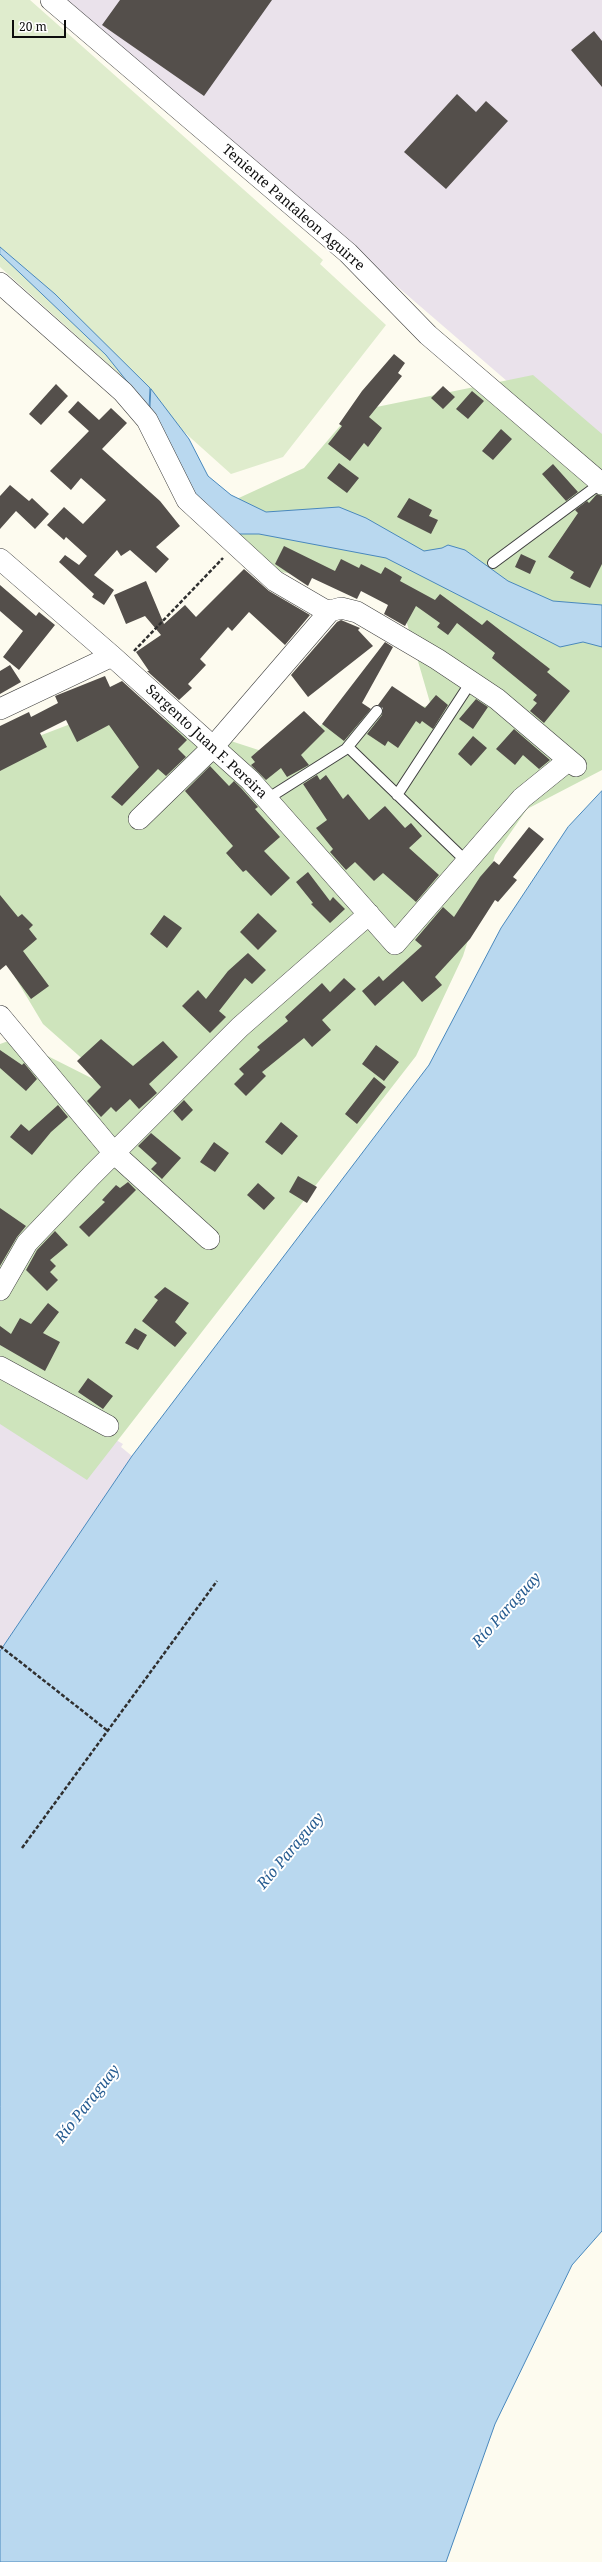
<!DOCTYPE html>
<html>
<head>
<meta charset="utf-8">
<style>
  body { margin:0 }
  #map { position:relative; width:602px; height:2562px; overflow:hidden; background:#fdfbef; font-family:"Noto Serif",serif }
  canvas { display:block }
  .scale { position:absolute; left:12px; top:20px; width:54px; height:18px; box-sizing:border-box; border:2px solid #0d0d0d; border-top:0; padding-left:5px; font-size:12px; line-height:14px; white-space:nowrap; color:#0d0d0d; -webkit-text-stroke:3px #fff; paint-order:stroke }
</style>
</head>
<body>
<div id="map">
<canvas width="602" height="2562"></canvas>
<div class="scale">20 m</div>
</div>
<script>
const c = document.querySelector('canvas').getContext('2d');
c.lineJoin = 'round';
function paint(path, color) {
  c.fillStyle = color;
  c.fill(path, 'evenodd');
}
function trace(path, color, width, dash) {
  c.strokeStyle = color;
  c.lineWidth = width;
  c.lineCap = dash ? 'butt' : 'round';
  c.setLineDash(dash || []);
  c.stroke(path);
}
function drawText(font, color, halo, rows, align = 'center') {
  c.font = font + ' "Noto Serif",serif';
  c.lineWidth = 4;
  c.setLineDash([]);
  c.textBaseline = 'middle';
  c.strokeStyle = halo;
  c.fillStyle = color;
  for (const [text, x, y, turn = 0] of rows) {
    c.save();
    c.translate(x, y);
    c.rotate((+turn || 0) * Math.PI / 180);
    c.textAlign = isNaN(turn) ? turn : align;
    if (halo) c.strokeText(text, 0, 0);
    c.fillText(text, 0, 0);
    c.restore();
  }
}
const industrial = new Path2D(`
  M65,0H602V463Z
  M0,1373L123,1444L121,1447L132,1456L0,1651Z`);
const green = new Path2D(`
  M533,375L602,434V770L527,809L495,855L463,956L416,1056L87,1480L0,1424V1044L14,1039L121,1093L43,1024L0,952V751L120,705L277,756L340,712L431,706L397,589L267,570L204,514L304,468L352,412Z`);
const pitch = new Path2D(`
  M0,0H30L323,260L320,264L386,325L283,457L231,474L0,267Z`);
const water = new Path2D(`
  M0,247L55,294L150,388L149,409L106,355L0,254Z
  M151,389L189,439L208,476L231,495L266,512L339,507L366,518L424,551L442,548L448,545L465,550L508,581L553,601L602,605V647L583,642L560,647L386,558L259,534H237L185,483L150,411Z
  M602,791V2231L572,2265L495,2424L446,2562H0V1651L132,1456L429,1065L501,928L568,827Z`);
const building = new Path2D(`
  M120,0H272L204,96L102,25Z
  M594,31L602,41V87L571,50Z
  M457,94L476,112L486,101L508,121L446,189L404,152Z
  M394,354L405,363L398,373L402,376L369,417L382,428L368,447L364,443L350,461L328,444L342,426L339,424L362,391Z
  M56,384L68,396L41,425L29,414Z
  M443,386L455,397L443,409L431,398Z
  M472,391L484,401L468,419L456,409Z
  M78,401L99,420L111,408L127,423L102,449L160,501L180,526L156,547L169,559L156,573L130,550L121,556L117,550L94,575L114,590L104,605L92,597L94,594L59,562L65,555L79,565L87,556L66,537L64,540L47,525L64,507L83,524L106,500L81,478L71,490L50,471L89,431L68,412Z
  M501,429L512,439L493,460L482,451Z
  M339,463L359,478L347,493L327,478Z
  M553,464L578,492L566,501L542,474Z
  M10,485L29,501L32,498L49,514L35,529L16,511L0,529V496Z
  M597,494L602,496V564L590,588L570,578L574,572L548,557L578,513L575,510L587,501L589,503Z
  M409,498L432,510L429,516L438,520L431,534L397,517Z
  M284,546L335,571L341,559L359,568L361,564L381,574L385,567L402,577L400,581L435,600L440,594L482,625L487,620L550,669L547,672L570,691L544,723L530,711L537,703L533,700L537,695L492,658L495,653L457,623L448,635L437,627L440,623L416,606L405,626L384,614L388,605L361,591L357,599L312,578L308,586L275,564Z
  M521,554L536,561L530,574L515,567Z
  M244,569L269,591L310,615L285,645L249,612L232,631L228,627L200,659L206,665L188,684L192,688L179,700L147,671H149L136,652L161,635L145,616L126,624L114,595L146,581L164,624L185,605L196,617Z
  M0,585L36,616L39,612L55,625L19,670L3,657L23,631L0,611Z
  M341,620L360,628L358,630L373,646L308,697L291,675L337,622Z
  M385,642L393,647L362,703L371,709L344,741L322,724Z
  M10,665L21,682L0,694V671Z
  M105,676L110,687L122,681L187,740L178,749L186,757L166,776L158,769L122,806L111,797L139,767L109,725L77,742L66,720L40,733L47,747L0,771V726L29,712L31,717L58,703L55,696Z
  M392,686L425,708L436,695L448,705L433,729L422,721L420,724L416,721L398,748L388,741L385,746L367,734L382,715L383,708L378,705Z
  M476,699L488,707L473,729L459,719Z
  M304,711L325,731L301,755L309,765L287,777L281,768L266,780L251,765L255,762L251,757Z
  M514,729L550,760L539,769L523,755L515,765L496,749Z
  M473,736L487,748L471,766L458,754Z
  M210,766L229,786L234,781L241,788L258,807L255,809L280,837L264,851L290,878L271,896L246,870L243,872L226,853L233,846L185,791Z
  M317,775L320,780L326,775L343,799L348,794L369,820L385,806L405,828L411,823L422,836L409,848L439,875L416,902L383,873L374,881L355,862L346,870L330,852L333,849L316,828L327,820L303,784Z
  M529,827L544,839L513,877L517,880L498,902L495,900L470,939L435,977L442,985L422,1002L403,981L375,1006L362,991L379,976L383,981L422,946L415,940L443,907L454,917L480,877L494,861L499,865Z
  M308,872L330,901L333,897L345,909L330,923L311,904L313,903L296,882Z
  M0,895L18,917L22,914L33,925L29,929L37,939L23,951L49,986L31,999L6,965L0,970Z
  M258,913L277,931L258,950L240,932Z
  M164,915L182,928L167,948L150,934Z
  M248,953L266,970L252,984L245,978L219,1011L226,1017L210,1033L182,1006L198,990L206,999L228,971Z
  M344,978L356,989L322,1020L331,1030L312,1047L304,1038L262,1072L266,1076L246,1096L234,1084L244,1074L239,1069L260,1050L257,1047L288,1021L285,1017L322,983L330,992Z
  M101,1039L133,1066L163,1041L178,1057L149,1084L157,1093L139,1109L130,1099L116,1112L111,1107L101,1117L87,1101L101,1087L77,1061Z
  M376,1045L399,1062L384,1081L362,1064Z
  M0,1050L22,1065L24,1063L37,1079L26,1091L0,1068Z
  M374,1077L386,1087L357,1124L345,1114Z
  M184,1100L193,1110L182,1121L173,1111Z
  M58,1105L68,1117L51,1132L32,1155L10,1137L21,1124L29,1131Z
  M281,1122L298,1136L282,1155L265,1142Z
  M151,1133L181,1158L162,1179L151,1169L157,1163L138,1146Z
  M214,1142L229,1153L215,1172L200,1162Z
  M298,1176L317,1187L307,1203L289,1192Z
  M128,1182L136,1190L89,1237L79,1227L105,1202L102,1200L116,1185L120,1188Z
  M258,1183L275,1198L264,1210L247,1195Z
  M0,1208L26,1226L17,1237L0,1266Z
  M55,1231L68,1245L50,1260L56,1266L50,1272L58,1280L47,1291L26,1270L37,1250Z
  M165,1287L189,1303L175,1322L187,1333L175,1347L142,1321L158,1300L154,1297Z
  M48,1303L59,1312L43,1333L60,1342L45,1371L0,1345V1326L11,1334L20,1318L31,1324Z
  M135,1328L147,1335L138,1350L125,1343Z
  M88,1378L113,1396L103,1409L78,1392Z`);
const path = new Path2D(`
  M134,651L223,558
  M0,1646L108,1731
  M22,1848L217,1581`);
const lane = new Path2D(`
  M493,563L601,483
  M348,747L467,862
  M397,795L471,682
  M267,799L346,749L377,711`);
const street = new Path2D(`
  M51,0L348,253L428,335L602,484
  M0,283L123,392L147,420L187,500L275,581L323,609L330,611L341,608L357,612L437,659L497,699L576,766
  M0,559L112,656L250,780L395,944L522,798L569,760
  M0,709L112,656
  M139,819L213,747L330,611
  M0,1016L114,1153L209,1239
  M0,1290L27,1243L92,1175L240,1027L369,914
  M0,1367L108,1426`);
const streetNames = [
  ["Teniente Pantaleon Aguirre",293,208,41],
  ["Sargento Juan F. Pereira",206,742,43]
];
const waterNames = [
  ["Río Paraguay",507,1610,-48],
  ["Río Paraguay",291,1851,-50],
  ["Río Paraguay",88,2104,-52]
];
paint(industrial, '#eae2eb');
paint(green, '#cee4bc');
paint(pitch, '#dfeccd');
paint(water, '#b9d8ef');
trace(water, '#4988bd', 1);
paint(building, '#544f4b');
trace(lane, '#404040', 12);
trace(street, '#404040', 22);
trace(path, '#2f2f2f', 2.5, [4, 2]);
trace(lane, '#fff', 10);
trace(street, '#fff', 21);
drawText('14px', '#0d0d0d', '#fff', streetNames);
drawText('italic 15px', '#255b90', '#fff', waterNames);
</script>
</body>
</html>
